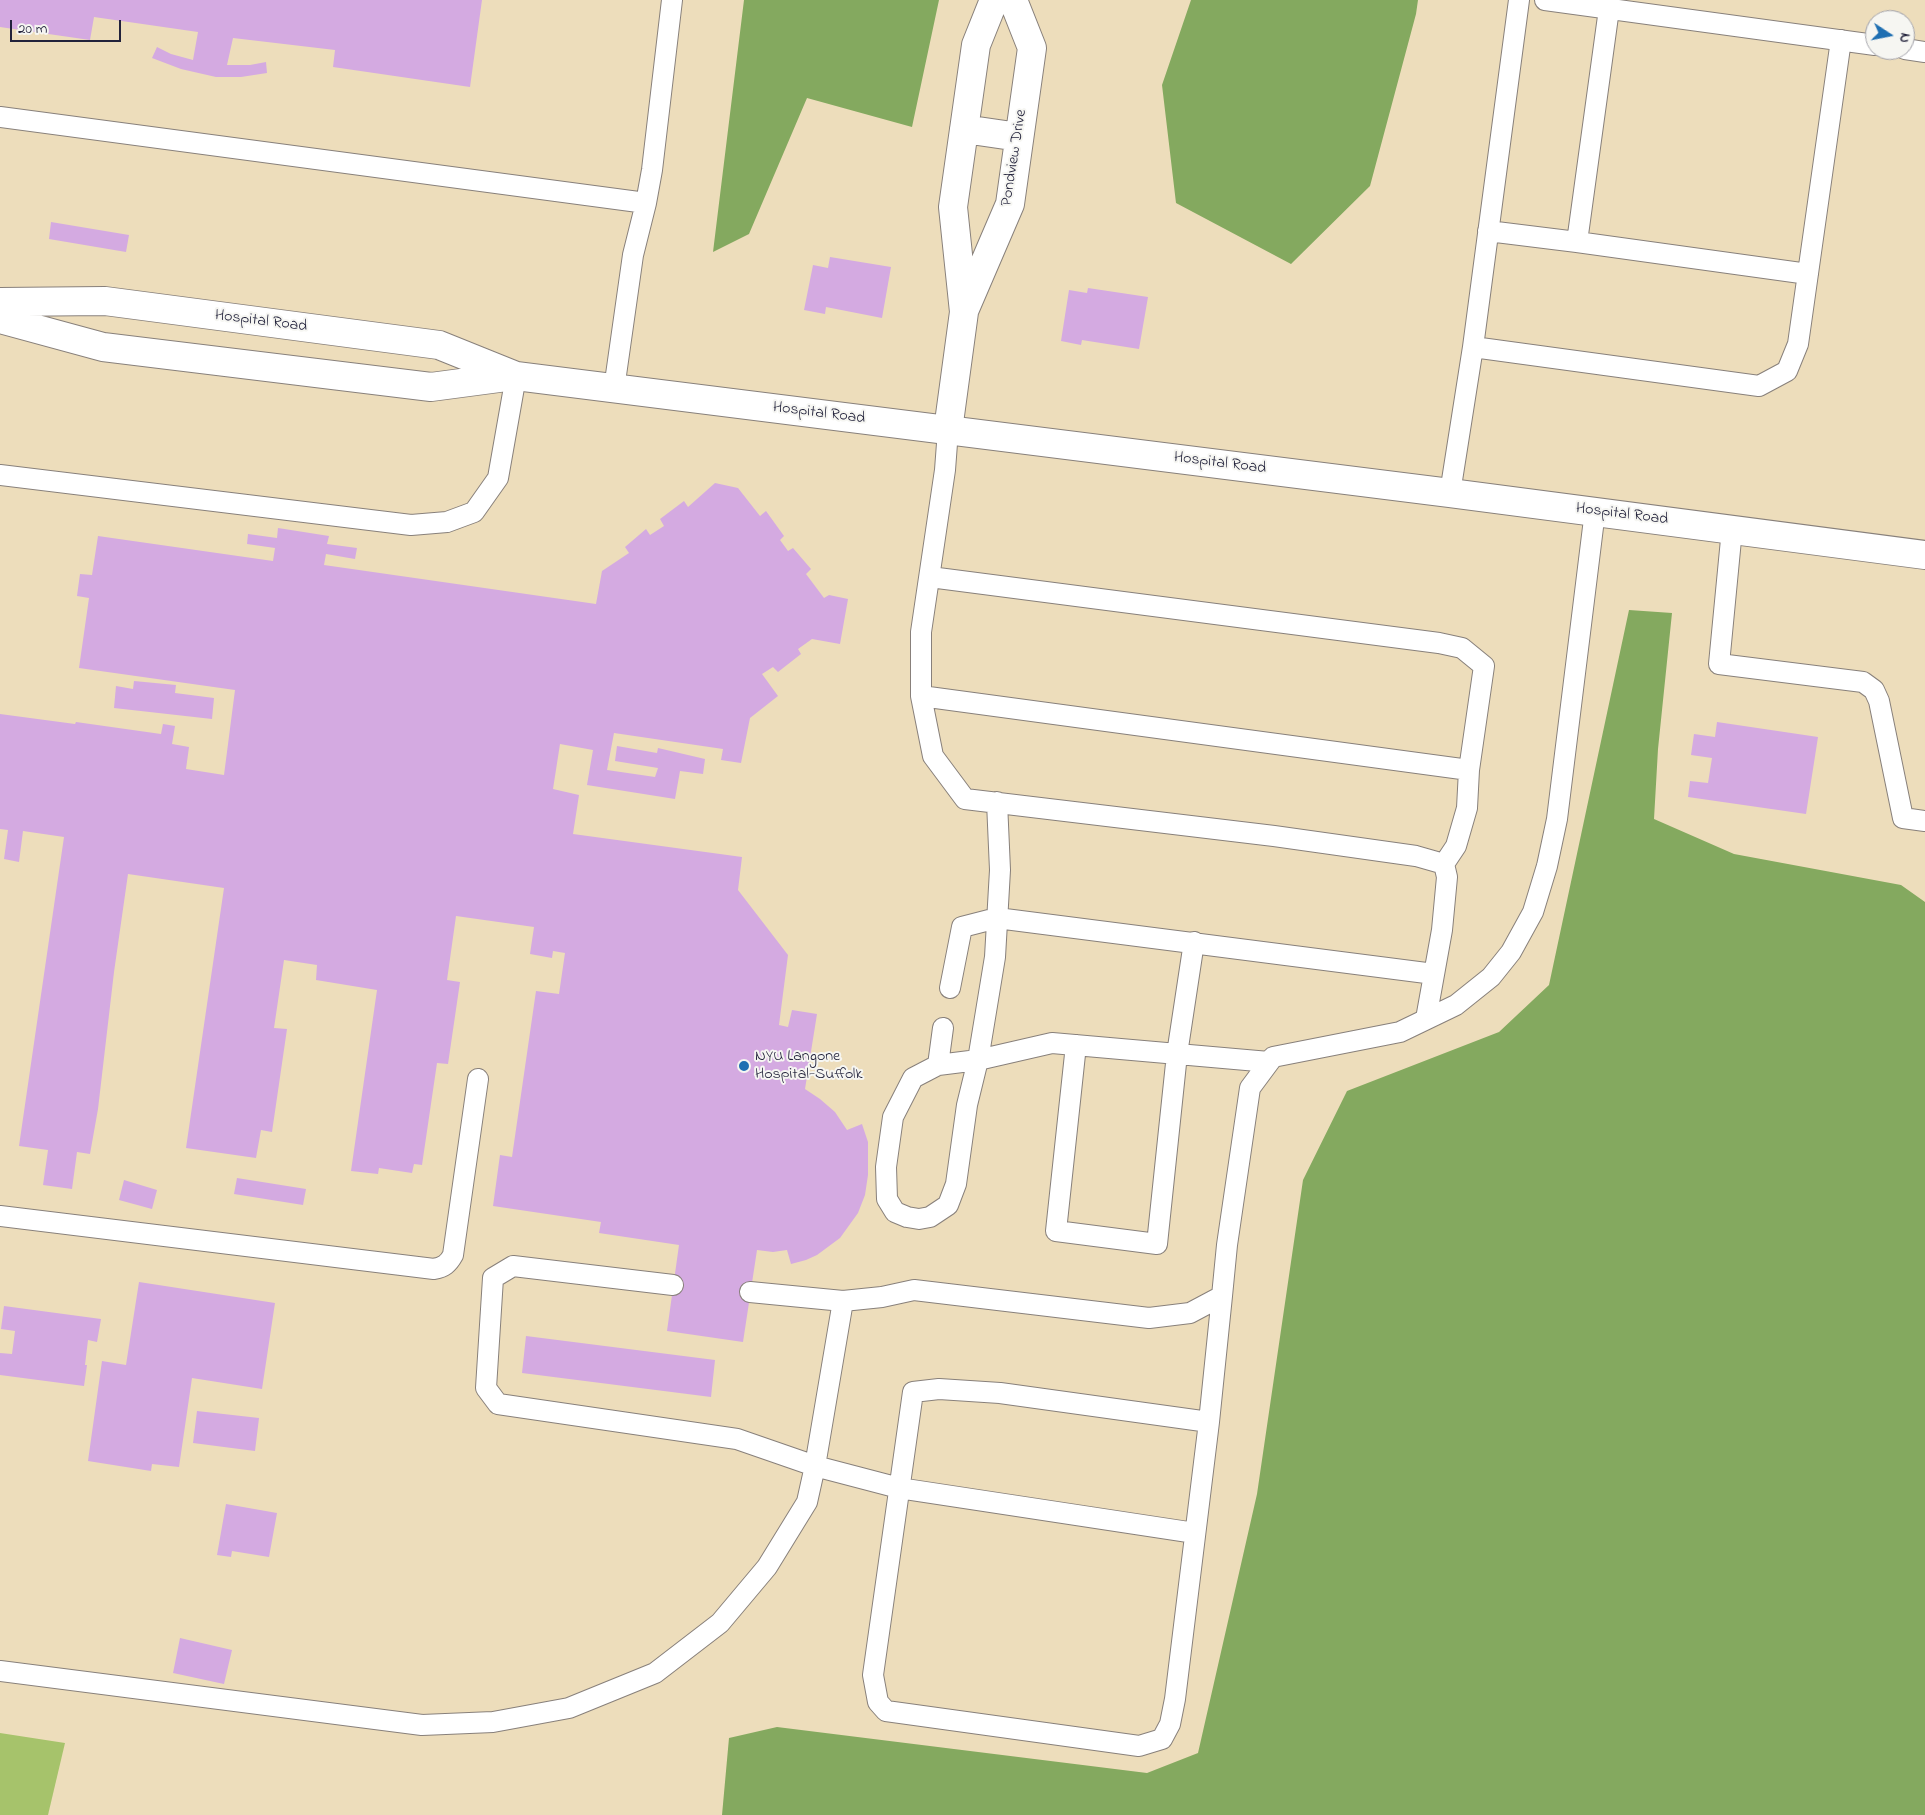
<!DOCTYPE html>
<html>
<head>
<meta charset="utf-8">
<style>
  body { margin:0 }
  #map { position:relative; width:1925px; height:1815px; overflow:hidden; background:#edddbb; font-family:"Indie Flower",sans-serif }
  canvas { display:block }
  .north { position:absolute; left:1865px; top:10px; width:50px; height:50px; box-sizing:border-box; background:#f6f6f2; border:1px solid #a1a1a9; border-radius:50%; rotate:101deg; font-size:14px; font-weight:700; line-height:20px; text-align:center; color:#22223b }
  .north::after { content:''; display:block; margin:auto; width:18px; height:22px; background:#1f6fb2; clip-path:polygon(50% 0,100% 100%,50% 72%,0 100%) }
  .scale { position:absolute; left:10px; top:20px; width:111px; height:22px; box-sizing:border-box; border:2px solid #22223b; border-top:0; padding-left:6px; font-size:15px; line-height:18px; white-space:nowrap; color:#22223b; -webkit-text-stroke:4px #f6f6f2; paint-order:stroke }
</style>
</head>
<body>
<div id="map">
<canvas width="1925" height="1815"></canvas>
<div class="north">N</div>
<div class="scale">20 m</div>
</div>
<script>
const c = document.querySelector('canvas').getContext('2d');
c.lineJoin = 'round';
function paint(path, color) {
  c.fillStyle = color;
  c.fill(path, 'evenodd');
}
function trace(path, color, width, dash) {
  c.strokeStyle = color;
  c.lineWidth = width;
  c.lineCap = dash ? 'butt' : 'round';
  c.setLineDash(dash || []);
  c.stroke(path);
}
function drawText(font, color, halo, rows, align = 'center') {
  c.font = font + ' "Indie Flower",sans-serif';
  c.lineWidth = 4;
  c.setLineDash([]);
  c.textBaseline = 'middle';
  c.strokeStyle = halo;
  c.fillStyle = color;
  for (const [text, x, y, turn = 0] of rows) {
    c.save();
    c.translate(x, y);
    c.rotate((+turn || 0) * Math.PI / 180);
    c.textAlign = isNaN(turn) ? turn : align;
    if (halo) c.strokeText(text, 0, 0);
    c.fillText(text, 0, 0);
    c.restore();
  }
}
const green = new Path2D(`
  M0,1733L65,1743L48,1815H0Z`);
const forest = new Path2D(`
  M744,0H939L912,127L807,98L749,234L713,252Z
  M1191,0H1418L1416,14L1370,186L1291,264L1176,203L1162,85Z
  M1629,610L1672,613L1658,749L1654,819L1734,854L1901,885L1925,902V1815H722L729,1738L777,1727L1147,1773L1198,1753L1257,1494L1303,1180L1347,1091L1499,1032L1549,985Z`);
const building = new Path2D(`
  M0,0H482L470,87L333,67L335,50L233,38L227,65H250L266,62L267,73L241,77H216L181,69L152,58L157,47L171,54L193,60L198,32L94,17L90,40L0,27Z
  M51,222L129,235L126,252L49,239Z
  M830,257L891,267L882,318L826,307L825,314L804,310L813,265L828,268Z
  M1088,288L1148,297L1139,349L1082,340L1081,345L1061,341L1069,290L1087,293Z
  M715,483L738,488L760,516L766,511L784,536L780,540L788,551L793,548L811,569L806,574L824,598L829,595L848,599L840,644L812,639L798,649L801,654L778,672L773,667L762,674L778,696L750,718L741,763L721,760L723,749L614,733L607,770L655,777L658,768L615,761L617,746L657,753L658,748L705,759L703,774L680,771L675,799L587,785L593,750L560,744L553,789L579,795L573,834L742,857L738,890L788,955L779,1025L788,1027L792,1010L817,1014L805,1089L820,1099L835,1112L847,1130L862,1124L868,1142V1175L865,1195L858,1213L840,1238L817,1255L806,1260L791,1264L787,1250L773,1252L757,1250L743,1342L667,1331L679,1245L599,1233L601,1222L493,1206L500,1155L512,1157L536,991L559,994L565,953L553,951L552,958L530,954L534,927L456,916L447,980L460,982L448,1064L437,1063L422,1165L414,1164L412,1173L379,1168L378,1174L351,1171L377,990L316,980L317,965L284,960L274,1028L287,1029L272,1132L261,1130L256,1158L186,1148L224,888L128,874L114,972L98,1109L90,1154L77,1152L72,1189L43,1185L48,1150L19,1146L64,837L23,831L19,862L4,859L8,830L0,829V714L75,724L76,722L161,734L163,724L175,726L172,744L189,747L186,769L224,775L235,690L79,668L89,598L77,596L80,574L92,575L98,536L273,561L275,548L247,544L248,534L277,538L278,528L329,536L327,544L357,548L355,559L326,554L324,565L596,604L602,571L629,553L625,547L646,529L650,535L664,526L660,519L684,501L688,507Z
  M134,681L176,685L175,693L214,698L212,719L114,708L116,686L133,689Z
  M1717,722L1818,737L1806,814L1688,797L1690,781L1708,783L1712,758L1691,755L1694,734L1715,737Z
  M237,1178L306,1189L303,1205L234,1194Z
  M124,1180L157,1190L152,1209L119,1200Z
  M139,1282L275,1303L262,1389L192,1378L179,1467L152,1464L151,1471L88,1461L102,1361L126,1365Z
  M4,1306L101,1319L97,1342L88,1340L85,1365H87L84,1386L0,1375V1353L12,1354L15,1331L1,1329Z
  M526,1336L715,1360L711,1397L522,1373Z
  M197,1411L259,1418L255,1451L193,1443Z
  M226,1504L277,1513L269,1557L232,1551L231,1557L217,1555Z
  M180,1638L232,1650L224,1684L173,1673Z`);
const lane = new Path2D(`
  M1545,0L1875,45
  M1905,49L1925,52
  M0,117L646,203
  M1488,231L1577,242L1609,9
  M1577,242L1808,274
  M1473,347L1759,386L1787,371L1798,344L1841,40
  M614,389L633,255L646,203L652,170L672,0
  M948,430L945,470L921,632V696L933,756L965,799L1274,836L1416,856L1444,864L1447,877L1442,930L1426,1019
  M0,475L411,525L447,522L474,512L498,478L516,376
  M1450,493L1473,347L1519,0
  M1732,529L1719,664L1863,682L1874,690L1879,701L1903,818L1925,821
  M930,577L1439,643L1462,648L1484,666L1469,770L1467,808L1456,846L1444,864
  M921,696L1469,770
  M997,802L1000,870L995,957L978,1060L967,1105L956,1184L948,1205L930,1217L919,1219L907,1217L895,1212L887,1199L886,1167L893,1117L913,1078L938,1065L978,1060L1052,1043L1269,1062
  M950,988L962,927L997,918L1434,974
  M1076,1045L1056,1231L1157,1244L1177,1054L1194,942
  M938,1065L943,1028
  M0,1216L434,1269C444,1267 448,1264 453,1255L478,1079
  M673,1285L513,1266L493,1278L486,1388L498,1404L737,1439L815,1466L899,1488L1195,1533
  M750,1292L843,1301L882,1297L914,1290L1149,1318L1190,1313L1222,1296L1227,1245L1250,1088L1273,1057L1400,1032L1456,1005L1491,977L1511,952L1533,912L1547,866L1557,819L1595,511
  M1209,1422L1000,1393L939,1389L913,1392L873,1675L878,1702L886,1711L1139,1746L1162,1739L1170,1724L1175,1699L1209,1422L1222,1296
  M0,1671L422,1725L493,1722L569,1708L655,1673L720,1623L767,1567L807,1502L815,1466L843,1301`);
const street = new Path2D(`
  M964,129L1019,137
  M964,311L1010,204L1032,48L1013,0
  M948,430L964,312L953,207L976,45L994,0`);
const secondary = new Path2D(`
  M0,302L105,301L439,345L516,376L1450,493L1925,555
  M0,319L103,347L431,387L514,376`);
const markers = [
  [744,1066,6,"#1f6fb2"]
];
const streetNames = [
  ["Pondview Drive",1015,158,-81],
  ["Hospital Road",261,322,7],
  ["Hospital Road",819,414,7],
  ["Hospital Road",1220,464,7],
  ["Hospital Road",1622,515,7]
];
const poiNames = [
  ["NYU Langone",755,1057],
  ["Hospital-Suffolk",755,1075]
];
paint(green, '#a6c36b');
paint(forest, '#84a95f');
paint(building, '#d4aae1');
trace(lane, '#88807b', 22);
trace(street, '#88807b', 30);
trace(secondary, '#88807b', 30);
trace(lane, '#fff', 20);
trace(street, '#fff', 28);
trace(secondary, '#fff', 28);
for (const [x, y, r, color] of markers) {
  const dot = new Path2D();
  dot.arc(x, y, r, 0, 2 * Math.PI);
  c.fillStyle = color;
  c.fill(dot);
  trace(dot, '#f6f6f2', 2);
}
drawText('16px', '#22223b', '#f6f6f2', streetNames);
drawText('16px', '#22223b', '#f6f6f2', poiNames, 'left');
</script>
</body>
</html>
